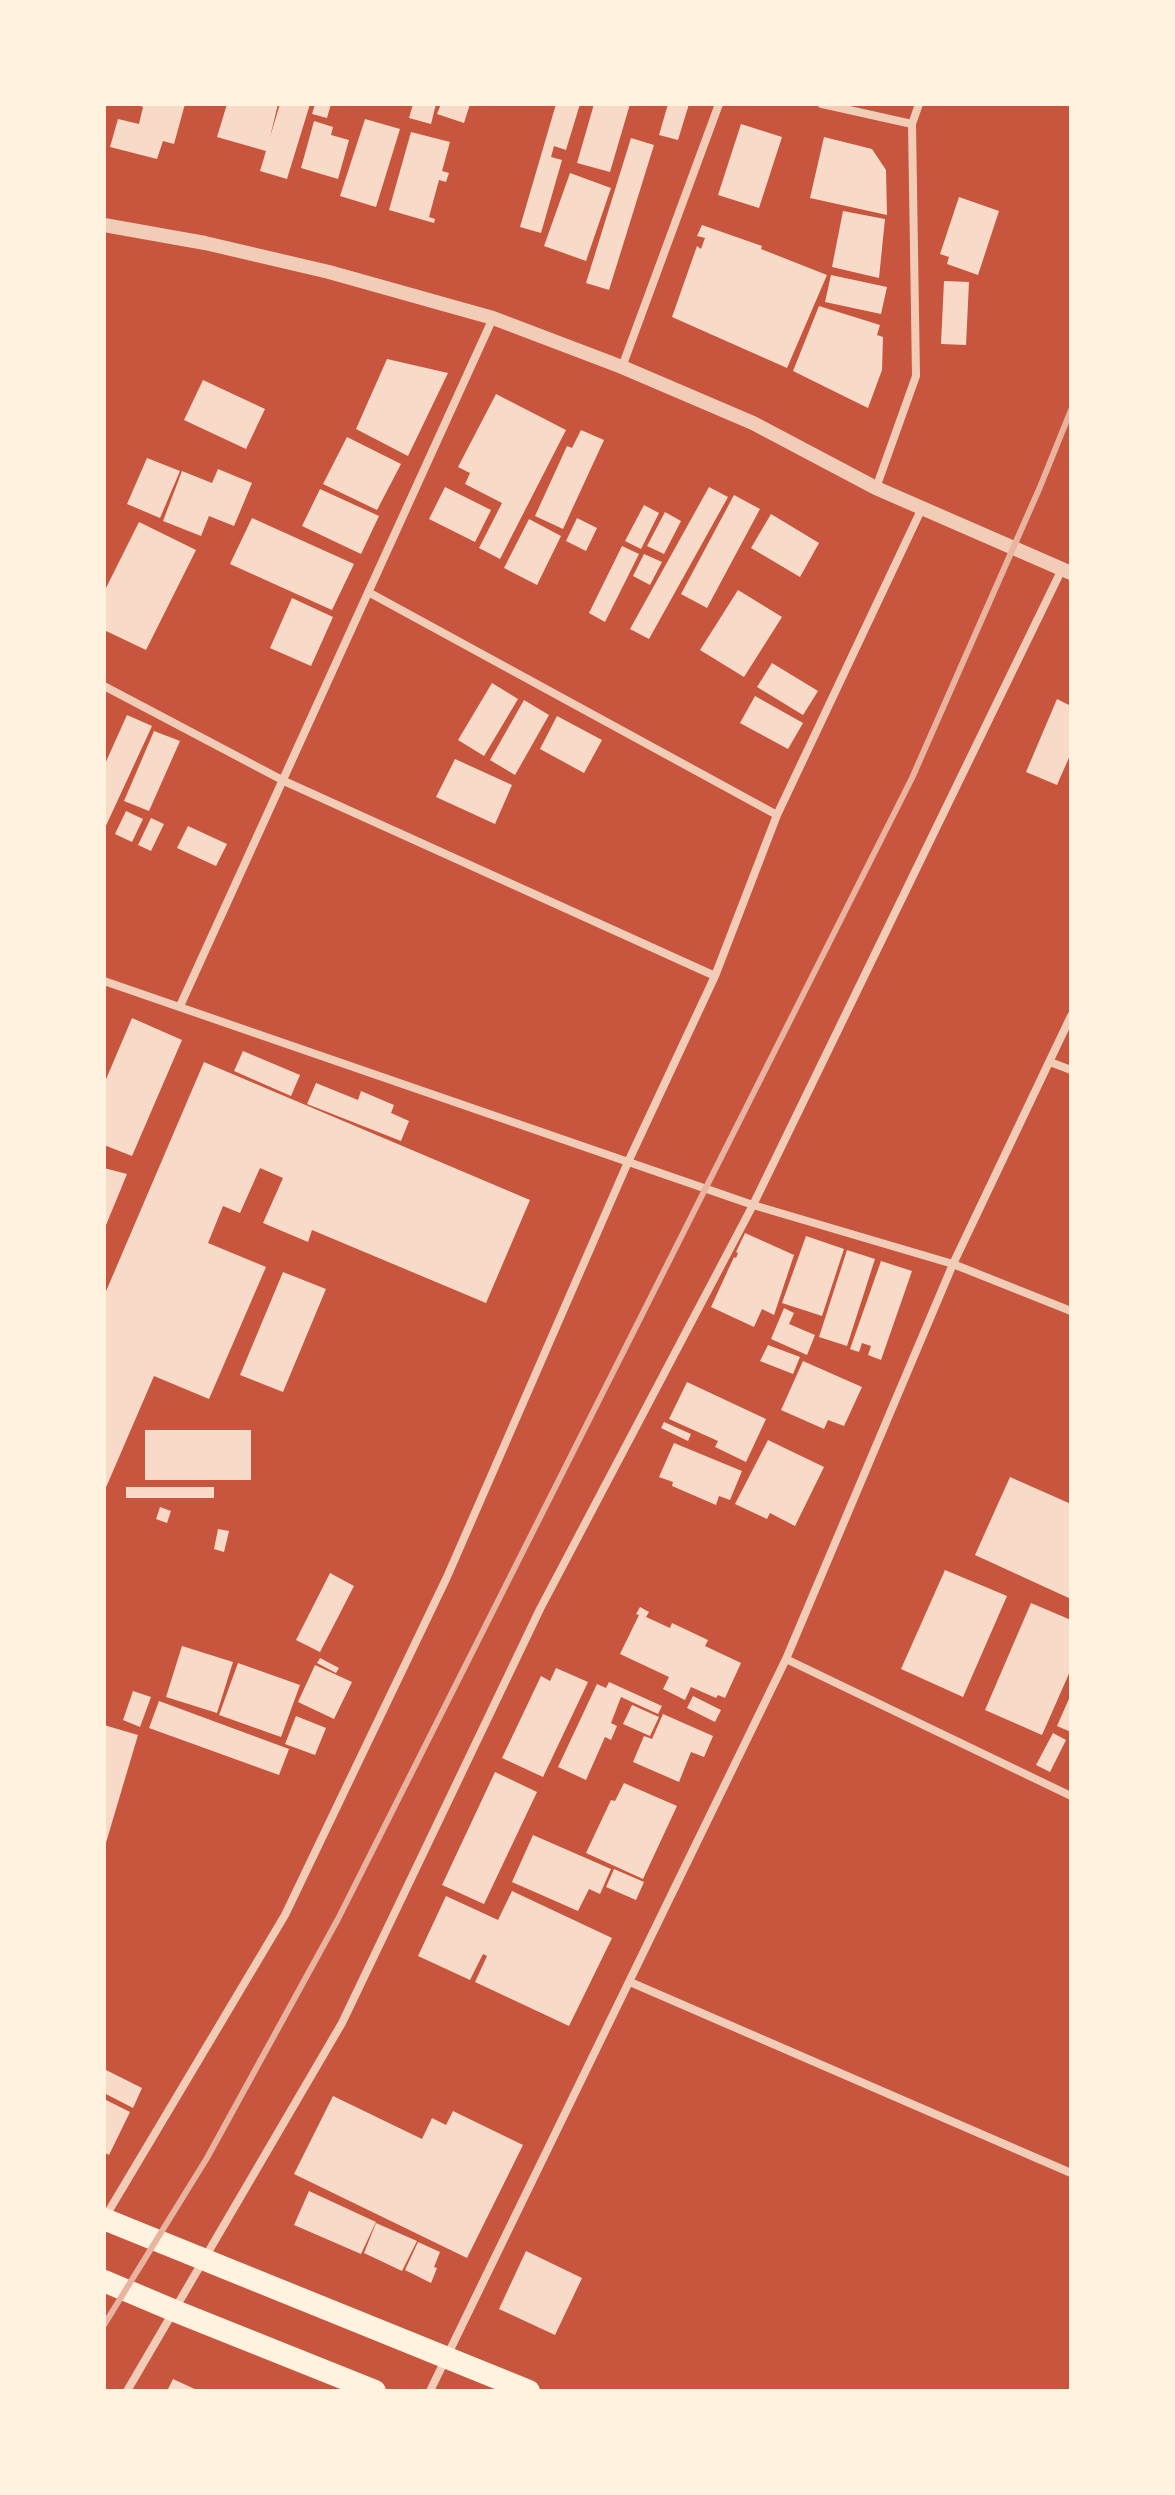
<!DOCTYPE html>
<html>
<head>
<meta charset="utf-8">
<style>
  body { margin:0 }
  #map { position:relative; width:1175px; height:2495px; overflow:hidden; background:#c8553d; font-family:Poppins,sans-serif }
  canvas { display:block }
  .frame { position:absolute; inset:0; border:106px solid #fff3e0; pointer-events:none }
</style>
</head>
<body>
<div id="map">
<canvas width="1175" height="2495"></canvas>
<div class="frame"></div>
</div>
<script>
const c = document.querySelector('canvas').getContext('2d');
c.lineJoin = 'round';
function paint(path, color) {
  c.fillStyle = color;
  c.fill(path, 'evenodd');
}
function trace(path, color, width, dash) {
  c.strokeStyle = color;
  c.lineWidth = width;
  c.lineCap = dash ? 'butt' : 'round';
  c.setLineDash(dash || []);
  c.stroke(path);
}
const building = new Path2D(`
  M136,104H185L174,144L163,141L157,159L110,147L118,119L139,124L143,107Z
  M227,104H278L270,137L280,104H310L287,179L260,171L266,151L217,137Z
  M315,104H331L327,118L312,114Z
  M413,104H436L431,124L409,118Z
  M441,104H470L464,123L437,114Z
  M556,104H580L566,150L554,146L551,157L562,160L541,233L520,227Z
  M594,104H630L610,172L577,163Z
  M668,104H689L678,140L659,135Z
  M365,119L400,129L376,207L340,196Z
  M314,121L333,127L331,135L349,140L338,179L301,168Z
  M741,124L782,137L759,208L718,195Z
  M411,132L450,142L442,171L449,173L446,182L439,180L429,217L435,219L434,223L389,210Z
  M824,137L872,149L886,170L887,215L810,198Z
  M631,138L654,145L609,290L586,283Z
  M570,173L611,188L586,261L544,246Z
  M959,197L999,211L978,275L947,264L949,257L940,254Z
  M843,211L885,219L879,278L832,267Z
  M702,225L762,246L761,249L827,275L787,368L672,317L697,246L701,249L705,238L697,236Z
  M831,275L887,287L881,314L825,302Z
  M944,281L969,282L966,345L941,344Z
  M819,306L880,325L877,335L883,337L882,370L868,408L793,371Z
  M387,359L448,373L408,456L356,429Z
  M203,380L265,409L246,449L184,420Z
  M496,394L566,430L500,559L479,548L502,503L465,484L470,473L458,467Z
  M581,430L604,440L563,529L535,516L567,446L572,448Z
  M347,437L401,464L377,510L323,484Z
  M147,458L180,471L160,518L127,504Z
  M218,469L252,483L234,526L209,516L201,536L163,521L182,471L212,483Z
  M445,487L491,510L475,542L429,519Z
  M709,487L728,497L649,639L630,629Z
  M320,489L379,516L361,554L302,526Z
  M734,495L760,509L707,608L681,594Z
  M644,505L659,513L641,549L625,541Z
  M665,512L681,521L664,554L647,546Z
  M771,514L819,543L800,577L751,548Z
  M252,518L354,564L332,610L230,564Z
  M577,518L597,528L586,551L566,541Z
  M529,519L561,536L537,585L504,568Z
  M139,522L196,550L146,650L104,630V592Z
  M622,546L639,554L605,622L589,613Z
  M644,554L662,562L650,585L633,576Z
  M738,590L782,617L744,677L700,650Z
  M292,598L333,617L311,666L270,648Z
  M772,663L818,691L803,715L757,687Z
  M492,683L518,699L484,756L458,740Z
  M755,696L803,723L788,749L740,723Z
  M1057,699L1071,706V753L1057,785L1026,772Z
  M524,700L549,715L515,775L490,760Z
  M127,715L152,726L104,830V766Z
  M557,716L602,740L584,773L540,749Z
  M154,731L180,741L149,811L124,801Z
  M455,759L512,785L495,824L436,797Z
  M126,811L143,819L132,842L115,834Z
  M151,818L164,824L151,851L138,845Z
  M188,826L227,844L216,866L177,848Z
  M132,1018L182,1040L132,1156L104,1145V1084Z
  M243,1051L300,1075L291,1096L234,1071Z
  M204,1062L530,1200L486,1303L312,1230L308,1242L263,1223L283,1178L260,1168L240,1213L223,1206L208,1243L266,1267L209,1399L154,1376L104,1492V1296Z
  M316,1083L358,1100L361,1091L394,1105L391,1113L409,1121L401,1141L307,1104Z
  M104,1168L127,1174L104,1230Z
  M745,1233L794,1255L774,1315L762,1309L754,1327L711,1307L734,1257L736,1258L738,1253L736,1252Z
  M806,1236L844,1249L822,1316L782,1303Z
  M847,1250L875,1259L847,1346L819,1337Z
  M881,1261L912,1271L881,1360L868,1355L871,1346L862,1343L859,1352L850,1349Z
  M283,1272L326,1289L283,1392L240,1375Z
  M784,1308L794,1313L789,1324L815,1335L807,1355L771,1339Z
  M768,1345L800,1357L793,1374L760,1361Z
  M803,1361L862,1387L844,1426L828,1420L824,1429L781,1410Z
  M687,1382L766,1419L746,1462L715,1447L718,1441L669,1419Z
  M664,1422L691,1434L688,1441L661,1428Z
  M145,1430H251V1480H145Z
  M768,1440L824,1467L795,1526L770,1513L767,1519L735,1504Z
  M674,1443L742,1471L730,1500L719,1496L716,1505L672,1486L673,1482L659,1477Z
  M1010,1477L1071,1504V1599L975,1555Z
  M126,1487H214V1498H126Z
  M160,1507L171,1511L167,1523L156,1519Z
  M218,1529L229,1531L224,1552L214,1549Z
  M945,1570L1007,1596L963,1697L901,1669Z
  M330,1573L354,1586L320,1652L296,1640Z
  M1031,1603L1071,1620V1669L1042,1735L985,1710Z
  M640,1607L649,1612L646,1617L670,1628L672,1623L708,1640L705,1646L741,1663L725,1698L718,1695L716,1698L691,1687L685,1700L663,1689L669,1677L620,1654L639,1615L636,1614Z
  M182,1646L233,1662L217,1713L166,1697Z
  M320,1658L339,1668L336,1673L317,1663Z
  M238,1663L300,1685L281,1737L219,1715Z
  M315,1665L352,1682L334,1719L298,1702Z
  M556,1668L588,1682L543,1777L502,1758L541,1676L550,1681Z
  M609,1682L662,1706L658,1714L621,1697L611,1723L617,1726L611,1740L605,1737L586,1780L558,1767L597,1684L606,1688Z
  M133,1691L151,1697L140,1727L123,1720Z
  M1071,1694V1732L1057,1726Z
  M693,1696L721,1710L715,1722L687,1708Z
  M159,1701L289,1749L279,1775L149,1728Z
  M632,1705L659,1717L650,1736L623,1724Z
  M663,1714L713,1736L704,1757L691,1752L679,1782L633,1762L644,1736L652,1739Z
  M296,1716L326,1728L315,1755L285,1744Z
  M104,1725L138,1735L105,1846H104Z
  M1053,1733L1066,1740L1050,1772L1036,1765Z
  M495,1772L537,1792L484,1904L442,1885Z
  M624,1783L677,1806L643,1879L586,1853L611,1800L615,1801Z
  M533,1835L611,1869L600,1894L589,1889L578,1911L512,1882Z
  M614,1869L644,1882L636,1900L606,1887Z
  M512,1891L612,1938L569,2026L475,1982L487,1956L483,1954L470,1980L418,1956L446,1896L498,1920Z
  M104,2069L142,2088L133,2108L104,2093Z
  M333,2096L422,2139L432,2118L446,2125L453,2111L523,2145L467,2258L294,2174Z
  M104,2099L130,2112L109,2155L104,2152Z
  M309,2191L376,2222L361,2254L294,2225Z
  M376,2223L417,2241L402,2271L364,2253Z
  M418,2242L440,2252L434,2267L437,2268L431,2283L405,2270Z
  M526,2251L582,2278L555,2335L499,2309Z
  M173,2379L199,2391H167Z`);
const minor = new Path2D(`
  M822,104L912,124
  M622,367L719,104
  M876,488L916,376L912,124L919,104
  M370,593L777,815
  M104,686L284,781L715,976
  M104,981L753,1205L953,1264L1071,1311
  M180,1006L493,318
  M1050,1062L1071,1070
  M786,1659L1071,1796
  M630,1982L1071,2173
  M104,2219L285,1915L447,1577L628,1162L715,976L777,815L922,508
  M127,2391L342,2023L540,1609L753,1205L1062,569
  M430,2391L786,1659L953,1264L1071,1016`);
const tertiary = new Path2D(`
  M104,225L205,243L329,272L493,318L622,367L753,423L876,488L1071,573`);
const trunk = new Path2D(`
  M104,2219L529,2391
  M104,2281L175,2311L375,2391`);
const rail = new Path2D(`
  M104,2325L207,2158L338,1919L912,778L1040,487L1071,410`);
paint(building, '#f7dbc8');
trace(minor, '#f1ccb7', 8);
trace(tertiary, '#f1ccb7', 14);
trace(trunk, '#fff3e0', 22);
trace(rail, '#e9b49f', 6);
</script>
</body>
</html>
